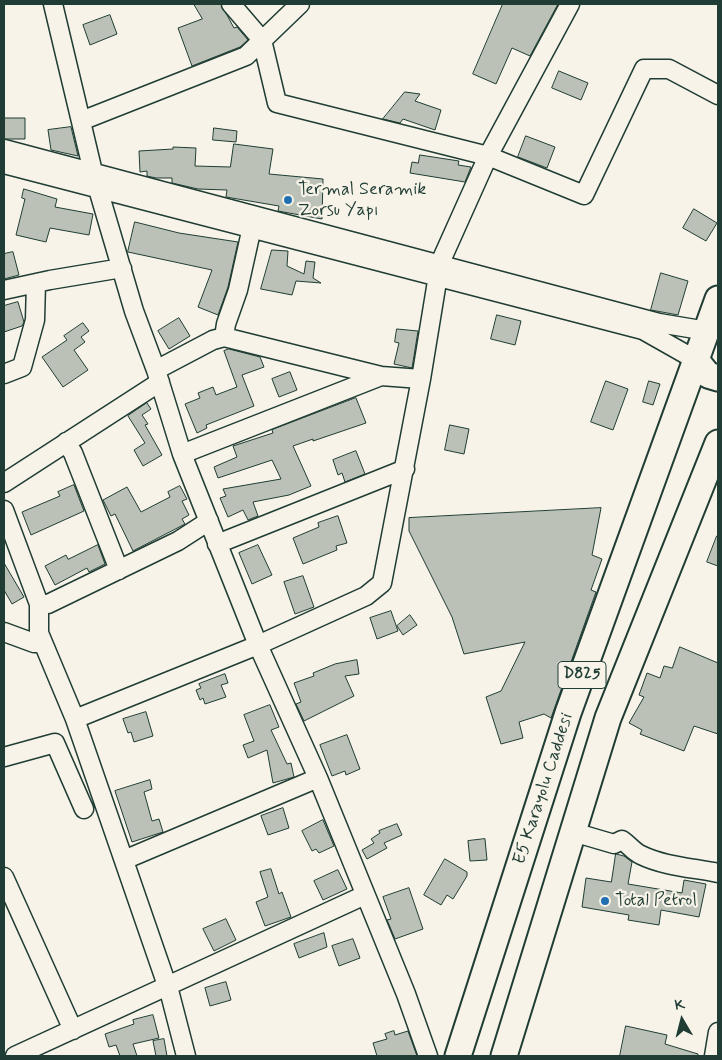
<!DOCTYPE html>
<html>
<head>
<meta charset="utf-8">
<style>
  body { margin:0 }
  #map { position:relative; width:722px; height:1060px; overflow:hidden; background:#f7f3e8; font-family:Mynerve,sans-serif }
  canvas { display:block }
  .frame { position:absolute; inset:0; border:5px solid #1f3d34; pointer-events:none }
  .north { position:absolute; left:657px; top:995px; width:50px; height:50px; -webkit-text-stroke:4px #f7f3e8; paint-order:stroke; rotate:352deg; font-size:14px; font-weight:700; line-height:20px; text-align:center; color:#1f3d34 }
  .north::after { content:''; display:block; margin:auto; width:18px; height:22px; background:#1f3d34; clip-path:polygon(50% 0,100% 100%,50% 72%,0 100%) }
</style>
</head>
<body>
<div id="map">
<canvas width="722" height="1060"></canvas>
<div class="frame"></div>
<div class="north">K</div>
</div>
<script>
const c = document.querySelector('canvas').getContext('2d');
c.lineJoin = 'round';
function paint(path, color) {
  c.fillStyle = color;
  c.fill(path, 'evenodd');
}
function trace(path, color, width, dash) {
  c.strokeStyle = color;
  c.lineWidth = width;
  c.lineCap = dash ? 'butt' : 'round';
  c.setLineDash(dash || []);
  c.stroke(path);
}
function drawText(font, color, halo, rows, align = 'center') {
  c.font = font + ' Mynerve,sans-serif';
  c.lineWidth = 4.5;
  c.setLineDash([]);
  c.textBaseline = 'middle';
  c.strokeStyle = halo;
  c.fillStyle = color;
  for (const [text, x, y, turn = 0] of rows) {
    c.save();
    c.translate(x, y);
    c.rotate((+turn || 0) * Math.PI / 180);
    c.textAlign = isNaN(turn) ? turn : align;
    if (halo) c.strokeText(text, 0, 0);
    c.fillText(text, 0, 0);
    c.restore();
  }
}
const building = new Path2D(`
  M194,4H221L234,28L237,27L248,40L240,47L192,66L178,28L202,19Z
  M503,4H558L530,56L512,48L496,84L473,74Z
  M110,15L117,34L90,45L83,25Z
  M559,71L588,83L581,100L552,88Z
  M405,92L420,94L415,101L441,110L435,130L403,119L400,123L383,119Z
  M4,118H25V139H4Z
  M71,127L78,156L51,150L48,130Z
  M214,128L237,131L236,142L213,140Z
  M526,136L555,147L547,168L518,157Z
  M234,144L273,149L269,174L323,179L322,219L278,211L279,206L226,197L227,190L198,189L172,183V178H156L147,176V171L140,172L139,151L173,149V147L196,148L195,166L230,167Z
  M420,155L459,161L458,165L471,167L465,182L410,173L412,162L418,163Z
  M24,189L57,199L55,207L93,214L89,235L50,228L46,242L16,235L25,199L22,198Z
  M694,209L717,223L706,241L683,228Z
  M135,222L179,233L238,242L228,287L218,315L198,307L212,270L128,252Z
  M272,250L288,251L287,266L304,274L306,261L315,262L313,278L321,283L296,281L292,295L261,289Z
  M13,252L19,275L4,279V254Z
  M661,273L688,281L678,315L651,310Z
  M18,302L24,322L22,326L4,332V306Z
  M497,315L521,321L515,345L491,339Z
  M179,318L190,336L169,349L158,331Z
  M83,323L89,331L81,337L85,342L74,350L88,370L63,387L42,357L67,340L64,336Z
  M397,329L418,331L412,368L394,364L399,343L395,342Z
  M229,349L260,357L264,367L242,375L254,406L206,425L207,428L197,433L185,404L200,398L198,393L213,387L216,395L237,387L224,351Z
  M290,372L297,390L279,397L272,379Z
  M606,381L628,389L613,430L591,422Z
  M649,381L660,384L653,405L643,402Z
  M356,398L366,423L313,441V439L293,446L311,486L289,495L253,502L258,516L248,520L243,510L228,517L220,498L226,496L223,489L281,479L272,460L218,478L214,467L237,457L233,446L273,433L272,430Z
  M147,403L151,409L142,415L148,424L145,425L162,455L143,466L134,450L145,443L128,416Z
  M450,425L469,429L464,454L445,450Z
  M356,451L365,474L345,482L342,473L338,475L333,460Z
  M74,485L84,511L31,535L22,512L60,496L58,492Z
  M180,486L187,499L182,501L189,515L182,519L185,524L133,551L115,514L111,516L103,500L127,487L141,512L170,497L168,492Z
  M601,508L592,555L602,559L591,590L596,592L551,718L544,714L519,722L523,738L501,744L486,697L501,691L525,642L464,654L452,617L409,531V518Z
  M338,516L347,543L336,546L337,550L303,564L293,538L319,527L318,523Z
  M717,536H718V566L707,562Z
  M98,545L105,564L89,572L87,568L55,585L45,566L66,555L68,559Z
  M258,545L272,575L252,584L239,553Z
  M4,563L24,597L12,604L4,590Z
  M303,576L314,607L295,614L284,582Z
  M391,611L398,631L377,639L370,618Z
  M410,615L417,625L403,635L397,626Z
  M680,647L718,663V734L694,726L684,751L640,734L642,730L629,723L644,697L639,695L647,673L660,678L664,666L672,668Z
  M357,660L359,674L345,676L354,696L304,721L296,704L301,702L294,683L314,676L313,673L335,664Z
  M225,674L228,683L221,685L226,697L205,704L203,698L200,700L196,690L201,688L199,684Z
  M270,705L279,727L271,730L287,764L291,763L294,777L273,783L267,750L248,758L243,745L254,741L244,715Z
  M146,712L153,736L134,742L131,732L128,733L123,719Z
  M347,735L360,769L346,775L345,771L332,776L320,745Z
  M150,780L152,789L144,792L152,821L159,819L163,832L132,842L115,791Z
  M283,808L289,828L268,835L261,816Z
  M323,820L334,846L319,853L316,849L312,851L302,831Z
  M397,824L402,835L384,843L387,848L367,859L362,850L374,843L371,839L380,833L379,831Z
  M485,839L487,860L470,861L468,841Z
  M616,854L624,856L632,862L628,884L682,893L684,880L706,884L699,917L661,910L659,925L628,920L629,915L582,907L586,878L611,882Z
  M445,859L467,872V876L453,899L447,895L441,905L424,895Z
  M271,869L279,894L282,892L291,917L265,926L256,902L268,897L260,872Z
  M338,870L347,889L323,900L314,881Z
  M409,888L423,929L395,939L387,920L391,919L383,897Z
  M226,919L236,940L214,951L203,929Z
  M324,933L327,947L299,958L294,944Z
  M353,939L360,958L339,966L332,946Z
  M226,982L231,1000L210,1006L205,988Z
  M153,1015L159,1038L133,1044L137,1056H120L116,1045L109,1047L105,1034L134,1024L133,1020Z
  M626,1026L667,1035L665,1044L698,1054V1056H620Z
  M394,1031L395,1035L408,1031L417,1056H377L373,1043L387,1039L385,1034Z
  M164,1039L167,1056H156L153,1041Z`);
const minor = new Path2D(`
  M53,4L93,172L134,311L156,370L182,454L258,645L318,778L406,994L428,1056
  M231,4L262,40L277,103L488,156L584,195L644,69H669L718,95
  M81,121L246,56L300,4
  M4,149L659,323L707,331
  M4,164L643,330L696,360
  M4,290L50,280L122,268
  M224,337L226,324L238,290L254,218
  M156,370L213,340L224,337L381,376L421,379
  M4,374L22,367L35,320L36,283
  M66,442L73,453L119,570
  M182,454L381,376
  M4,483L160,382
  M4,510L39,604H48L178,541L209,521
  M217,544L405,469
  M39,604V633L75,719L170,994L186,1056
  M4,632L34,643H43
  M75,719L258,645L366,596L382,583L421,379L440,263L488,156L570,4
  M4,757L55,743L84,809
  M573,832L614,844L622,840C629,845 634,852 641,855C663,866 694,868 718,873
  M124,860L318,778
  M4,877L73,1030
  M15,1056L365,895
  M714,1056L718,1032`);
const highway = new Path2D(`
  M696,360L708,375L718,378
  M458,1056L568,713L718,299
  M504,1056L608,718L718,443`);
const markers = [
  [288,200,5,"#1f6fb2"],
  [605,901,5,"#1f6fb2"]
];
const shields = [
  [582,675,48]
];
const shieldNames = [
  ["D825",582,675]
];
const poiNames = [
  ["Termal Seramik",298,190],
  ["Zorsu Yapı",298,211],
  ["Total Petrol",615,901]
];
const streetNames = [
  ["E5 Karayolu Caddesi",544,789,-72]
];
paint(building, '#bbc1b6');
trace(building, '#1f3d34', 1);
trace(minor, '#1f3d34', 21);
trace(highway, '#1f3d34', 29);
trace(minor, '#f7f3e8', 18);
trace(highway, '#f7f3e8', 25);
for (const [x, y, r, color] of markers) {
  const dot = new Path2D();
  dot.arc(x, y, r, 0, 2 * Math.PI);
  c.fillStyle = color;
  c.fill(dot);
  trace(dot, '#f7f3e8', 2);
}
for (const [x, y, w] of shields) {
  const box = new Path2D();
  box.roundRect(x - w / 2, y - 13.5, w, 27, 4);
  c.fillStyle = '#f7f3e8';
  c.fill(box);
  trace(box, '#1f3d34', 1);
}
drawText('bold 16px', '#1f3d34', null, shieldNames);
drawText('18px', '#1f3d34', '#f7f3e8', poiNames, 'left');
drawText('18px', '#1f3d34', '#f7f3e8', streetNames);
</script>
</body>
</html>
